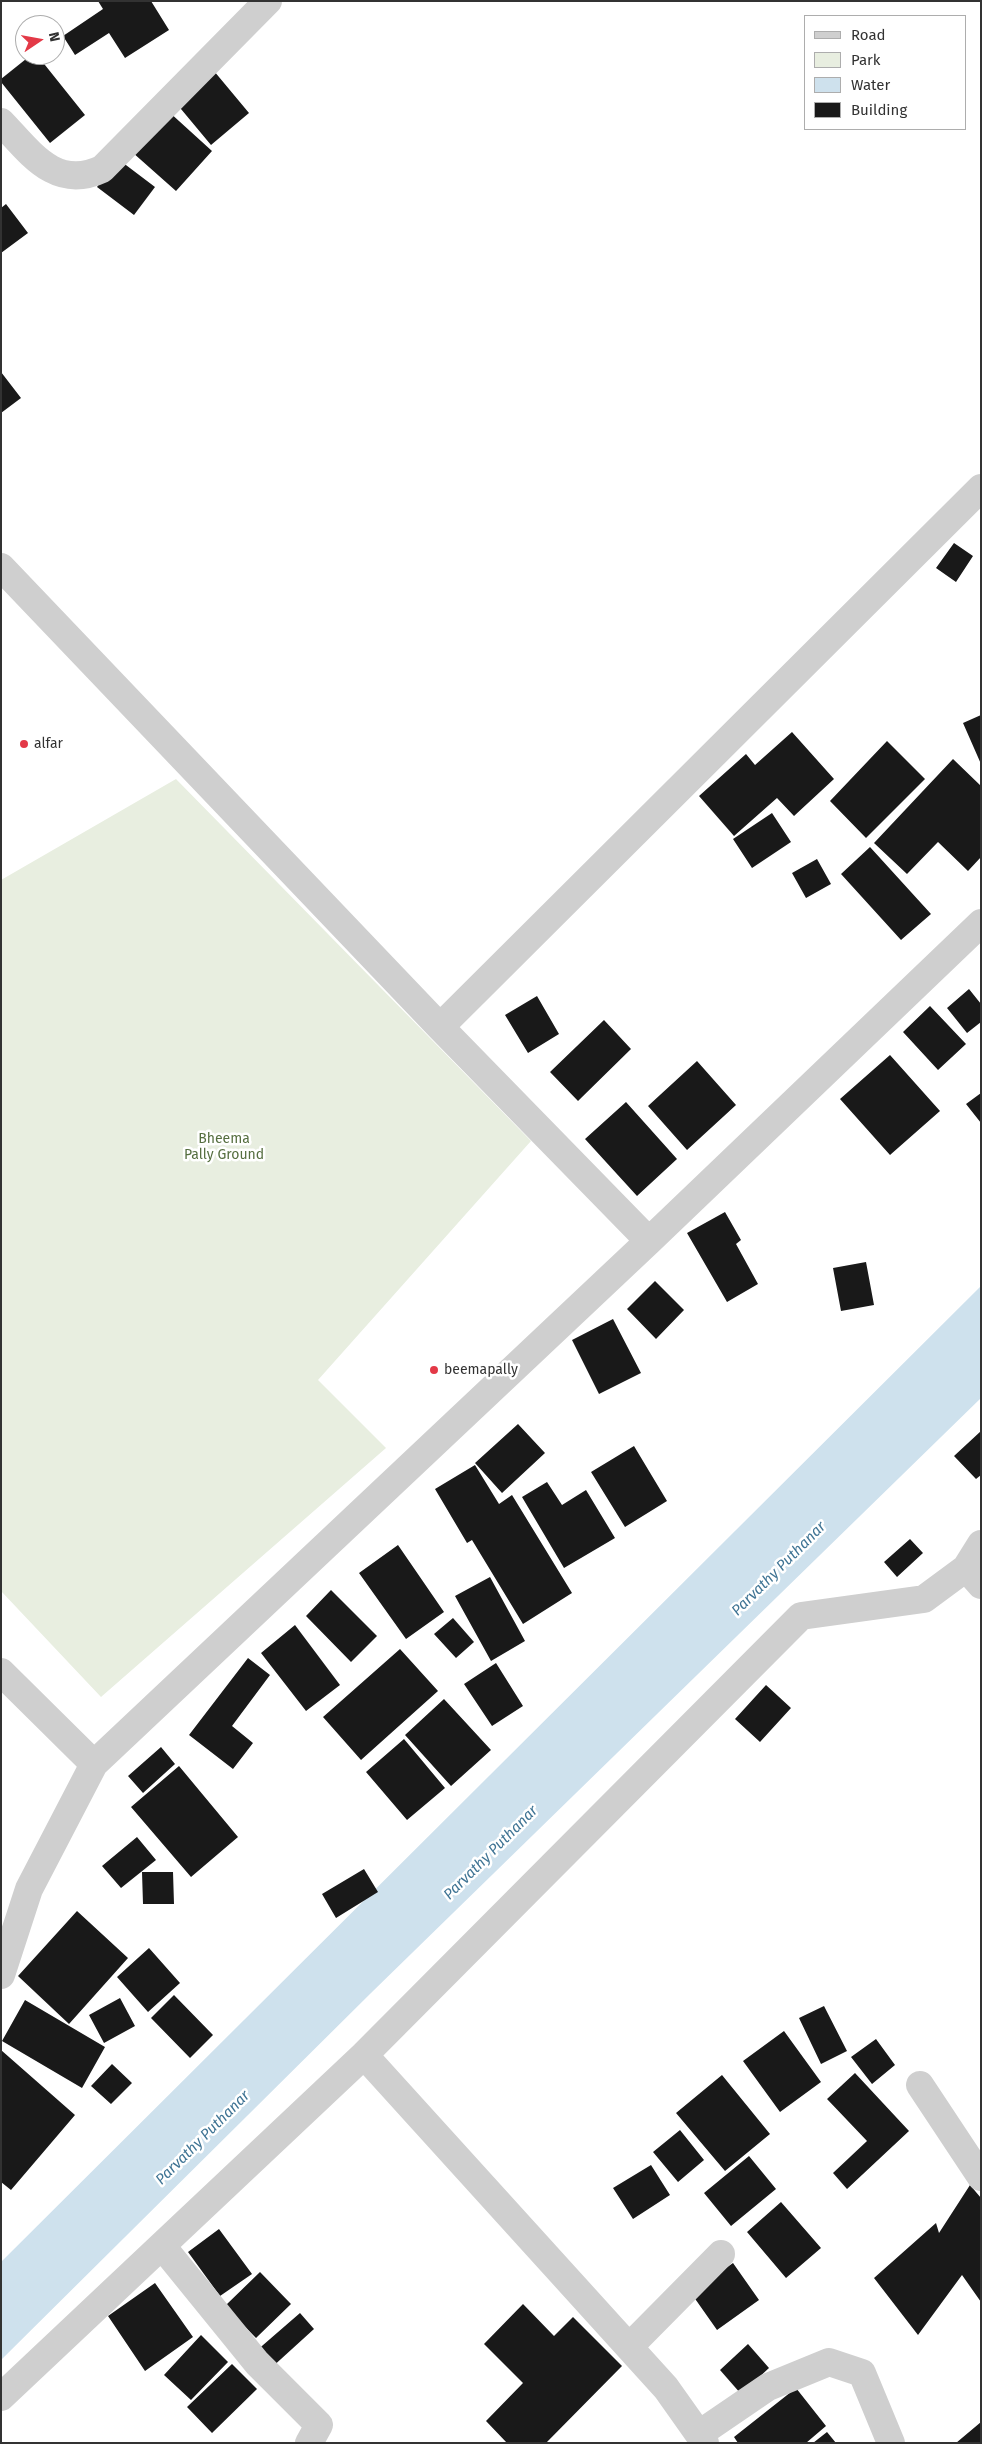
<!DOCTYPE html>
<html>
<head>
<meta charset="utf-8">
<style>
  body { margin:0 }
  #map { position:relative; width:982px; height:2444px; overflow:hidden; background:#fff; font-family:"Fira Sans",sans-serif }
  canvas { display:block }
  .frame { position:absolute; inset:0; border:2px solid #323232; pointer-events:none }
  .legend { position:absolute; left:804px; top:15px; width:162px; height:115px; box-sizing:border-box; background:#fff; border:1px solid #adadad; margin:0; padding:6px 9px; list-style:none; font-size:15px; color:#323232 }
  .legend li { display:flex; align-items:center; gap:10px; height:25px }
  .legend b { width:25px; border:1px solid #adadad }
  .north { position:absolute; left:15px; top:15px; width:50px; height:50px; box-sizing:border-box; background:#fff; border:1px solid #adadad; border-radius:50%; rotate:78deg; font-size:14px; font-weight:700; line-height:20px; text-align:center; color:#323232 }
  .north::after { content:''; display:block; margin:auto; width:18px; height:22px; background:#e33947; clip-path:polygon(50% 0,100% 100%,50% 72%,0 100%) }
</style>
</head>
<body>
<div id="map">
<canvas width="982" height="2444"></canvas>
<div class="frame"></div>
<ul class="legend">
<li><b style="height:6px;background:#cfcfcf"></b>Road</li>
<li><b style="height:14px;background:#e8eee0"></b>Park</li>
<li><b style="height:14px;background:#cee1ed"></b>Water</li>
<li><b style="height:14px;background:#191919"></b>Building</li>
</ul>
<div class="north">N</div>
</div>
<script>
const c = document.querySelector('canvas').getContext('2d');
c.lineJoin = 'round';
function paint(path, color) {
  c.fillStyle = color;
  c.fill(path, 'evenodd');
}
function trace(path, color, width, dash) {
  c.strokeStyle = color;
  c.lineWidth = width;
  c.lineCap = dash ? 'butt' : 'round';
  c.setLineDash(dash || []);
  c.stroke(path);
}
function drawText(font, color, halo, rows, align = 'center') {
  c.font = font + ' "Fira Sans",sans-serif';
  c.lineWidth = 5;
  c.setLineDash([]);
  c.textBaseline = 'middle';
  c.strokeStyle = halo;
  c.fillStyle = color;
  for (const [text, x, y, turn = 0] of rows) {
    c.save();
    c.translate(x, y);
    c.rotate((+turn || 0) * Math.PI / 180);
    c.textAlign = isNaN(turn) ? turn : align;
    if (halo) c.strokeText(text, 0, 0);
    c.fillText(text, 0, 0);
    c.restore();
  }
}
const green = new Path2D(`
  M176,779L531,1141L318,1380L386,1448L101,1697L1,1591V880Z`);
const water = new Path2D(`
  M981,1286V1398L371,1993L1,2360V2262Z`);
const building = new Path2D(`
  M98,1H151L169,30L125,58L109,33L75,55L63,36L103,9Z
  M31,55H37L85,115L50,143L1,82V79Z
  M214,71L249,113L211,145L176,103Z
  M168,111L212,151L176,191L132,152Z
  M118,159L155,187L134,215L97,187Z
  M6,204L28,233L1,253V208Z
  M1,372L21,398L1,413Z
  M954,543L973,556L956,582L936,568Z
  M981,715V764L963,723Z
  M792,732L834,779L794,816L777,798L734,836L699,796L746,754L755,765Z
  M887,741L925,779L866,838L830,801Z
  M953,759L981,786V857L968,871L938,842L907,874L874,843Z
  M772,813L791,842L752,868L733,839Z
  M870,847L931,914L901,940L841,874Z
  M817,859L831,884L806,898L792,873Z
  M969,989L981,1004V1022L967,1033L947,1008Z
  M537,996L559,1034L528,1053L505,1015Z
  M930,1006L966,1044L938,1070L903,1032Z
  M604,1020L631,1049L578,1101L550,1072Z
  M890,1055L940,1111L890,1155L840,1099Z
  M697,1061L736,1105L687,1150L648,1106Z
  M981,1093V1123L966,1104Z
  M626,1102L677,1159L637,1196L585,1139Z
  M725,1212L741,1240L736,1244L758,1284L727,1302L687,1233Z
  M866,1262L874,1305L841,1311L833,1268Z
  M655,1281L684,1310L656,1339L627,1309Z
  M613,1319L641,1373L599,1394L572,1340Z
  M518,1424L545,1453L502,1493L475,1463Z
  M981,1431V1475L976,1479L954,1456Z
  M634,1446L667,1501L625,1527L591,1472Z
  M475,1465L499,1504L512,1495L572,1593L523,1624L472,1540L467,1543L435,1489Z
  M547,1482L562,1505L586,1490L615,1538L564,1568L522,1497Z
  M910,1539L923,1553L897,1577L884,1562Z
  M398,1545L444,1612L406,1639L359,1573Z
  M490,1577L525,1641L491,1661L455,1596Z
  M331,1590L377,1636L351,1662L306,1616Z
  M453,1618L474,1642L456,1658L434,1634Z
  M295,1625L340,1685L306,1711L261,1653Z
  M400,1649L438,1691L361,1760L323,1717Z
  M248,1658L270,1675L232,1726L253,1743L233,1769L189,1735Z
  M496,1663L523,1706L492,1726L464,1684Z
  M766,1685L791,1708L760,1742L735,1719Z
  M444,1699L491,1750L451,1786L405,1735Z
  M404,1739L445,1788L407,1820L366,1772Z
  M161,1747L175,1764L143,1793L128,1776Z
  M179,1766L238,1837L191,1877L131,1807Z
  M137,1837L156,1860L121,1888L102,1866Z
  M364,1869L378,1892L336,1918L322,1894Z
  M142,1872H173L174,1904H143Z
  M77,1911L128,1958L69,2024L18,1976Z
  M149,1948L180,1983L148,2012L117,1977Z
  M174,1995L213,2035L190,2058L151,2018Z
  M120,1998L135,2026L104,2043L89,2015Z
  M25,2000L105,2047L82,2088L2,2041Z
  M824,2006L847,2051L821,2064L799,2018Z
  M784,2031L821,2082L780,2112L743,2061Z
  M876,2039L895,2065L872,2084L851,2057Z
  M1,2050L75,2115L11,2190L1,2182Z
  M112,2064L132,2083L111,2104L91,2086Z
  M855,2073L909,2131L847,2189L833,2173L867,2141L827,2099Z
  M722,2075L770,2134L725,2171L676,2113Z
  M680,2130L704,2160L678,2182L653,2152Z
  M749,2156L776,2189L731,2226L704,2193Z
  M651,2165L670,2195L633,2219L613,2188Z
  M970,2185L981,2198V2302L962,2275L918,2335L874,2278L936,2223L939,2233Z
  M781,2202L821,2248L786,2278L747,2232Z
  M219,2229L252,2274L220,2296L188,2252Z
  M733,2263L759,2300L717,2330L691,2293Z
  M260,2272L291,2304L256,2338L225,2306Z
  M155,2283L193,2337L145,2371L108,2316Z
  M523,2304L554,2336L573,2317L622,2366L546,2443H507L486,2421L523,2383L484,2344Z
  M300,2313L314,2329L270,2369L255,2352Z
  M201,2335L228,2362L191,2400L164,2375Z
  M748,2344L769,2368L741,2394L720,2370Z
  M232,2364L257,2389L212,2433L187,2407Z
  M796,2388L826,2426L806,2443H738L734,2437Z
  M981,2422V2443H956Z
  M827,2432L836,2443H813Z`);
const minor = new Path2D(`
  M1,122C30,152 55,191 102,169L268,1
  M1,567L440,1027L649,1241
  M440,1027L981,488
  M966,1568L981,1544
  M1,1672L94,1764
  M1,1975L29,1889L94,1764L649,1241L981,923
  M364,2055L666,2388L705,2443
  M920,2085L981,2177
  M162,2246L257,2363L319,2425L309,2443
  M629,2347L721,2254
  M1,2397L364,2055L801,1616L924,1599L966,1568L981,1585
  M699,2434L768,2387L829,2362L862,2373L891,2443`);
const markers = [
  [24,744,5,"#e33947"],
  [434,1370,5,"#e33947"]
];
const poiNames = [
  ["alfar",34,744],
  ["beemapally",444,1370]
];
const parkNames = [
  ["Bheema",224,1139],
  ["Pally Ground",224,1155]
];
const waterNames = [
  ["Parvathy Puthanar",779,1569,-45],
  ["Parvathy Puthanar",491,1853,-45],
  ["Parvathy Puthanar",203,2138,-45]
];
paint(green, '#e8eee0');
paint(water, '#cee1ed');
paint(building, '#191919');
trace(minor, '#cfcfcf', 28);
for (const [x, y, r, color] of markers) {
  const dot = new Path2D();
  dot.arc(x, y, r, 0, 2 * Math.PI);
  c.fillStyle = color;
  c.fill(dot);
  trace(dot, '#fff', 2);
}
drawText('14px', '#323232', '#fff', poiNames, 'left');
drawText('14px', '#556e3f', '#fff', parkNames);
drawText('italic 15px', '#3f7494', '#fff', waterNames);
</script>
</body>
</html>
